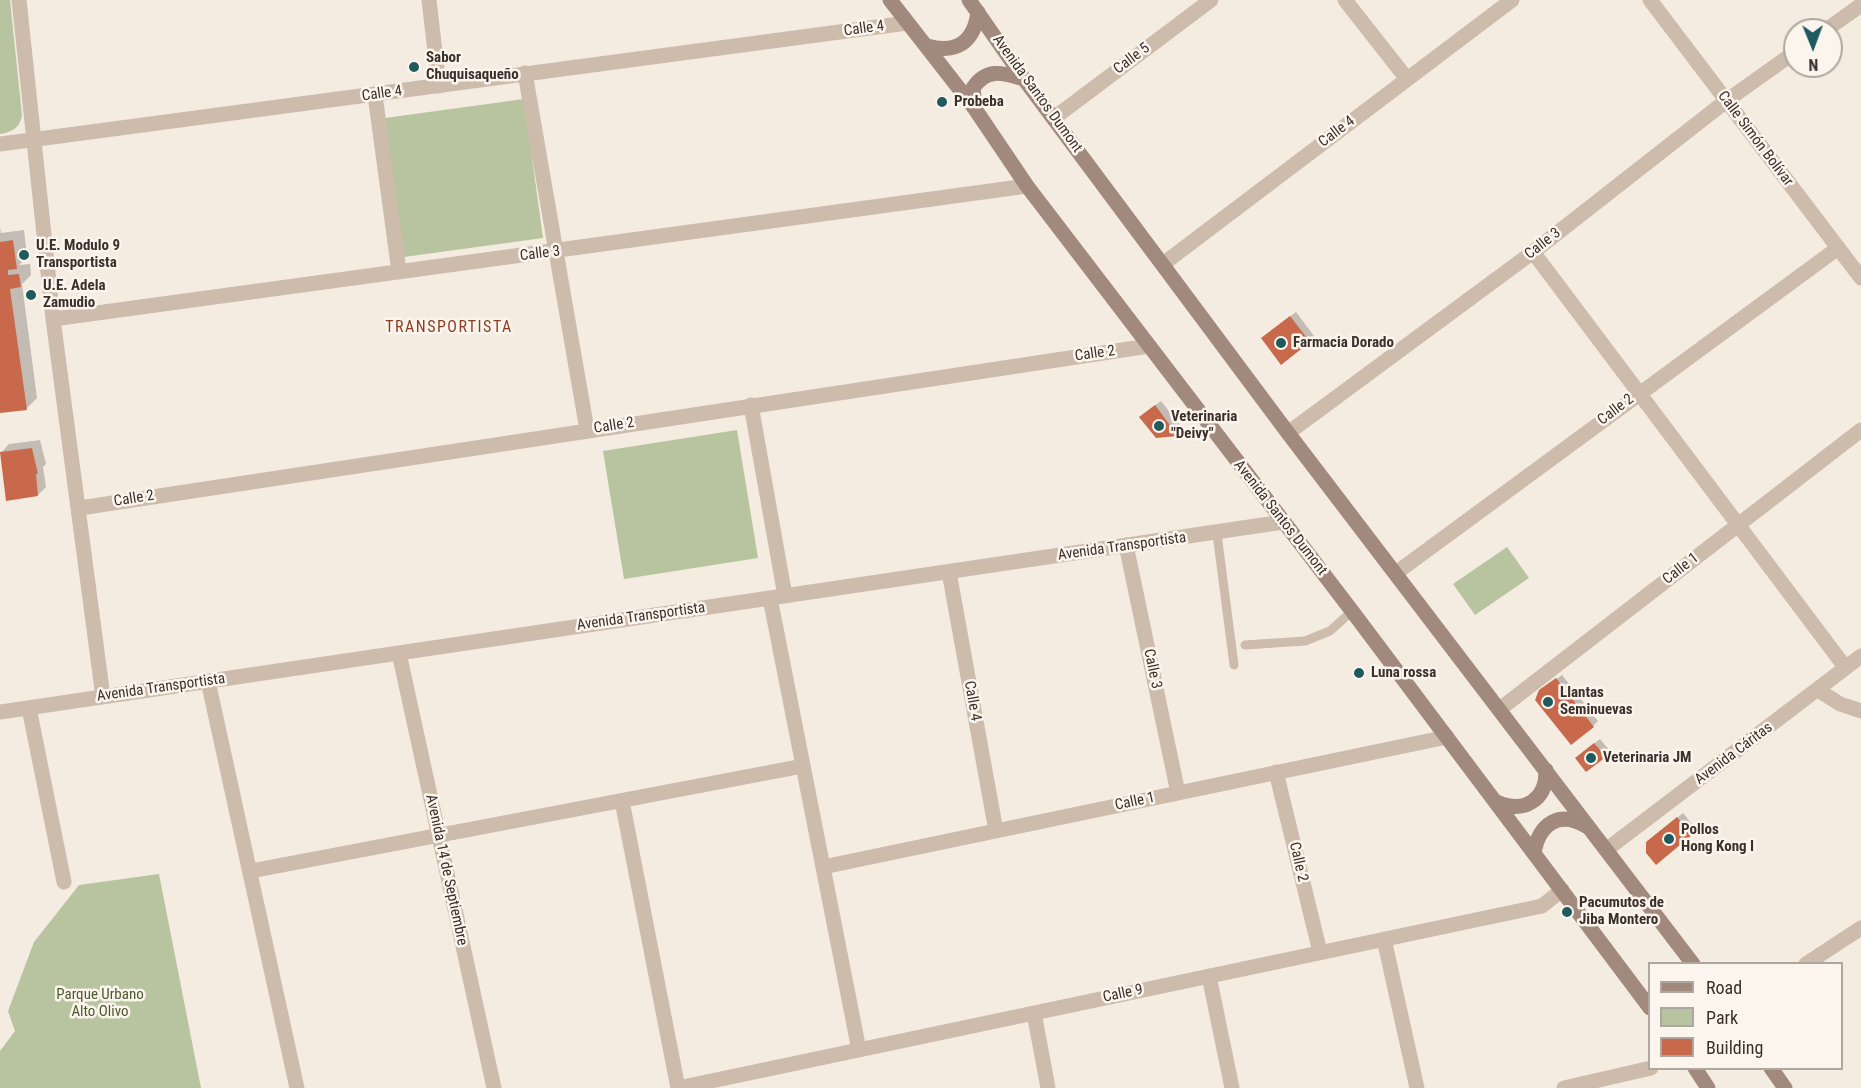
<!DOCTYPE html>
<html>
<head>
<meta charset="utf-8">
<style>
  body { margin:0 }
  #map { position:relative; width:1861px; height:1088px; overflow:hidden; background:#f4ebe1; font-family:"Roboto Condensed",sans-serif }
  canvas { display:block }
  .legend { position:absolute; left:1648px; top:962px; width:195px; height:108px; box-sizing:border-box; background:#fbf5ee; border:2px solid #aea6a0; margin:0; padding:8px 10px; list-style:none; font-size:18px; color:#3b302b }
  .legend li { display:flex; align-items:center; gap:12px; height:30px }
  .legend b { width:30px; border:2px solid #aea6a0 }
  .north { position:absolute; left:1783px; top:18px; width:60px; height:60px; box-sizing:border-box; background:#fbf5ee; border:2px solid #aea6a0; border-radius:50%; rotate:179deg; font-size:16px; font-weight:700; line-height:24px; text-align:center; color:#3b302b }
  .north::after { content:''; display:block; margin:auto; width:21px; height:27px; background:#1f5a5e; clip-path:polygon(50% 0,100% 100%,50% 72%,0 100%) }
</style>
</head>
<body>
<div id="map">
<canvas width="1861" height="1088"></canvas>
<ul class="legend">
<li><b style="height:8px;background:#a18a7d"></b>Road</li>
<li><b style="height:16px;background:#b8c4a0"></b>Park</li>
<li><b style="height:16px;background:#c8694b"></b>Building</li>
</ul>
<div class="north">N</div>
</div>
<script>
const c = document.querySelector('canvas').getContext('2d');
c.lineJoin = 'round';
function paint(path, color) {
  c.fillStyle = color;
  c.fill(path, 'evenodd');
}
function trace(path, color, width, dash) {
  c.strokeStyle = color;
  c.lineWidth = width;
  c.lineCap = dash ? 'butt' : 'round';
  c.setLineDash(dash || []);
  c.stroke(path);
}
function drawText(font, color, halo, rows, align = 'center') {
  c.font = font + ' "Roboto Condensed",sans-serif';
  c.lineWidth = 5;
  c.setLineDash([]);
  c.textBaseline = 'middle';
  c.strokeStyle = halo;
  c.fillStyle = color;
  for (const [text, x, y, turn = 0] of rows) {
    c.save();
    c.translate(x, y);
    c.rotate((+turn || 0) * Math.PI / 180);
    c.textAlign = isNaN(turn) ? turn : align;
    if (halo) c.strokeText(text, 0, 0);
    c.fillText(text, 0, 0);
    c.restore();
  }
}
const green = new Path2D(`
  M0,0H10L22,115C20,128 12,132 0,134Z
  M524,99L543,238L404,257L385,118Z
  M737,430L758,558L624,579L603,451Z
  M1507,547L1529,578L1475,615L1453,584Z
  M159,874L201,1088H0V1051L15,1031L8,1011L34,942L79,885Z`);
const shadow = new Path2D(`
  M0,228L1,233L24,230L27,257L19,265L30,264L31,275L22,284L37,398L26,409L0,412Z
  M1296,312L1314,336L1309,341L1268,333Z
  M1161,401L1183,429L1178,434L1156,437L1146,412Z
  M40,440L46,464L43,467L46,487L38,495L1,453L9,444Z
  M1562,675L1598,721L1593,726L1543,689Z
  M1600,739L1610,751L1605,756L1582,753Z
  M1683,813L1696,829L1691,834L1653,837Z`);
const building = new Path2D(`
  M13,240L17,269L8,270V275L19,274L21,287L10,289L27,410L0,413V242Z
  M1290,316L1310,342L1281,365L1261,338Z
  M1155,405L1178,436L1156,438L1139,417Z
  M32,448L38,474H36L38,496L6,501L0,452Z
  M1556,678L1594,727L1571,745L1535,700L1539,690Z
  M1594,743L1606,757L1586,772L1575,758Z
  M1677,817L1692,835L1656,865L1646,853V842Z`);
const lane = new Path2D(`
  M1217,534L1234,665
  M1245,645L1305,641L1330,631L1352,611`);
const street = new Path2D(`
  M19,0L53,319L103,697
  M429,0L439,86
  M1345,0L1407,79
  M1650,0L1861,278
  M1826,30L1861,5
  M525,73L587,430
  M375,95L399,272
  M1054,118L1211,0
  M0,144L907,23
  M1533,252L1845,667
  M1163,264L1512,0
  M53,319L1027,186
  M751,405L785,596
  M1288,433L1533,252L1726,101L1795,52
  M80,508L1149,346
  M1126,545L1178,793
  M949,572L996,831
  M1396,573L1838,248
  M770,598L859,1050
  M399,653L494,1088
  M208,681L297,1088
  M1818,690L1840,704L1861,711
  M29,708L64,882
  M1500,709L1861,430
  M0,712L1283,522
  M1276,772L1320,952
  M622,801L678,1088
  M1606,850L1861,656
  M823,867L1447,737
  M251,871L803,766
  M1384,939L1417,1088
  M1806,964L1861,928
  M1209,976L1232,1088
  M1034,1013L1048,1088
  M678,1088L1542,906L1562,890
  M1564,1088L1651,1068`);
const secondary = new Path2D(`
  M890,0L975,109L1027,186L1352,611L1650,1008
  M969,0L1024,79L1288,433L1693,964
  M927,46C957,54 974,42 978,12
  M975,107L973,88C987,67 1003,73 1024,79
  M1497,802C1524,814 1547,800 1546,770
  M1534,853C1539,824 1559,810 1586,826
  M1695,1068L1708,1088
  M1771,1068L1785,1088`);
const markers = [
  [414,67,6,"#1f5a5e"],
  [942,102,6,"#1f5a5e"],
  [24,255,6,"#1f5a5e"],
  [31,295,6,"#1f5a5e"],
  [1281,343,6,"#1f5a5e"],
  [1159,426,6,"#1f5a5e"],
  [1359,673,6,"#1f5a5e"],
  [1548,702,6,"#1f5a5e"],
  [1591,758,6,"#1f5a5e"],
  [1669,839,6,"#1f5a5e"],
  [1567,912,6,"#1f5a5e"]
];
const streetNames = [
  ["Calle 4",864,29,-8],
  ["Calle 5",1132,59,-37],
  ["Calle 4",382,94,-8],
  ["Avenida Santos Dumont",1037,94,54],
  ["Calle 4",1337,132,-37],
  ["Calle Simón Bolívar",1755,139,53],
  ["Calle 3",1543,244,-38],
  ["Calle 3",540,254,-7],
  ["Calle 2",1095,354,-8],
  ["Calle 2",1616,410,-37],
  ["Calle 2",614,426,-9],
  ["Calle 2",134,499,-9],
  ["Avenida Santos Dumont",1280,518,52],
  ["Avenida Transportista",1122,547,-8],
  ["Calle 1",1681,569,-38],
  ["Avenida Transportista",641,617,-8],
  ["Calle 3",1152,669,78],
  ["Avenida Transportista",161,688,-8],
  ["Calle 4",972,701,80],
  ["Avenida Cáritas",1734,754,-37],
  ["Calle 1",1135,802,-12],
  ["Calle 2",1298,862,77],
  ["Avenida 14 de Septiembre",446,870,78],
  ["Calle 9",1123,994,-12]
];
const poiNames = [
  ["Sabor",426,58],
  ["Chuquisaqueño",426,75],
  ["Probeba",954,102],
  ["U.E. Modulo 9",36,246],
  ["Transportista",36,263],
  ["U.E. Adela",43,286],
  ["Zamudio",43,303],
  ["Farmacia Dorado",1293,343],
  ["Veterinaria",1171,417],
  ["\"Deivy\"",1171,434],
  ["Luna rossa",1371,673],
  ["Llantas",1560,693],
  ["Seminuevas",1560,710],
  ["Veterinaria JM",1603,758],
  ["Pollos",1681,830],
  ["Hong Kong I",1681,847],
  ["Pacumutos de",1579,903],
  ["Jiba Montero",1579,920]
];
const parkNames = [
  ["Parque Urbano",100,995],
  ["Alto Olivo",100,1012]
];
const neighbourhoodNames = [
  ["TRANSPORTISTA",449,328]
];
paint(green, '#b8c4a0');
paint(shadow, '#0003');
paint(building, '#c8694b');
trace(lane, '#cdbbac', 9);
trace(street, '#cdbbac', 15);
trace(secondary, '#a18a7d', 15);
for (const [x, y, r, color] of markers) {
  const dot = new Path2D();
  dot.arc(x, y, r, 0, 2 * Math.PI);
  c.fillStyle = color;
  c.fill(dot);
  trace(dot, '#fbf5ee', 2);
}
drawText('15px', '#3b302b', '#fbf5ee', streetNames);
drawText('bold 15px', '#3b302b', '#fbf5ee', poiNames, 'left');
drawText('15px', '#4a5a2e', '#fbf5ee', parkNames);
c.letterSpacing = '1.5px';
drawText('16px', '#8c3b22', '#fbf5ee', neighbourhoodNames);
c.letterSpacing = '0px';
</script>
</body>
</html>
